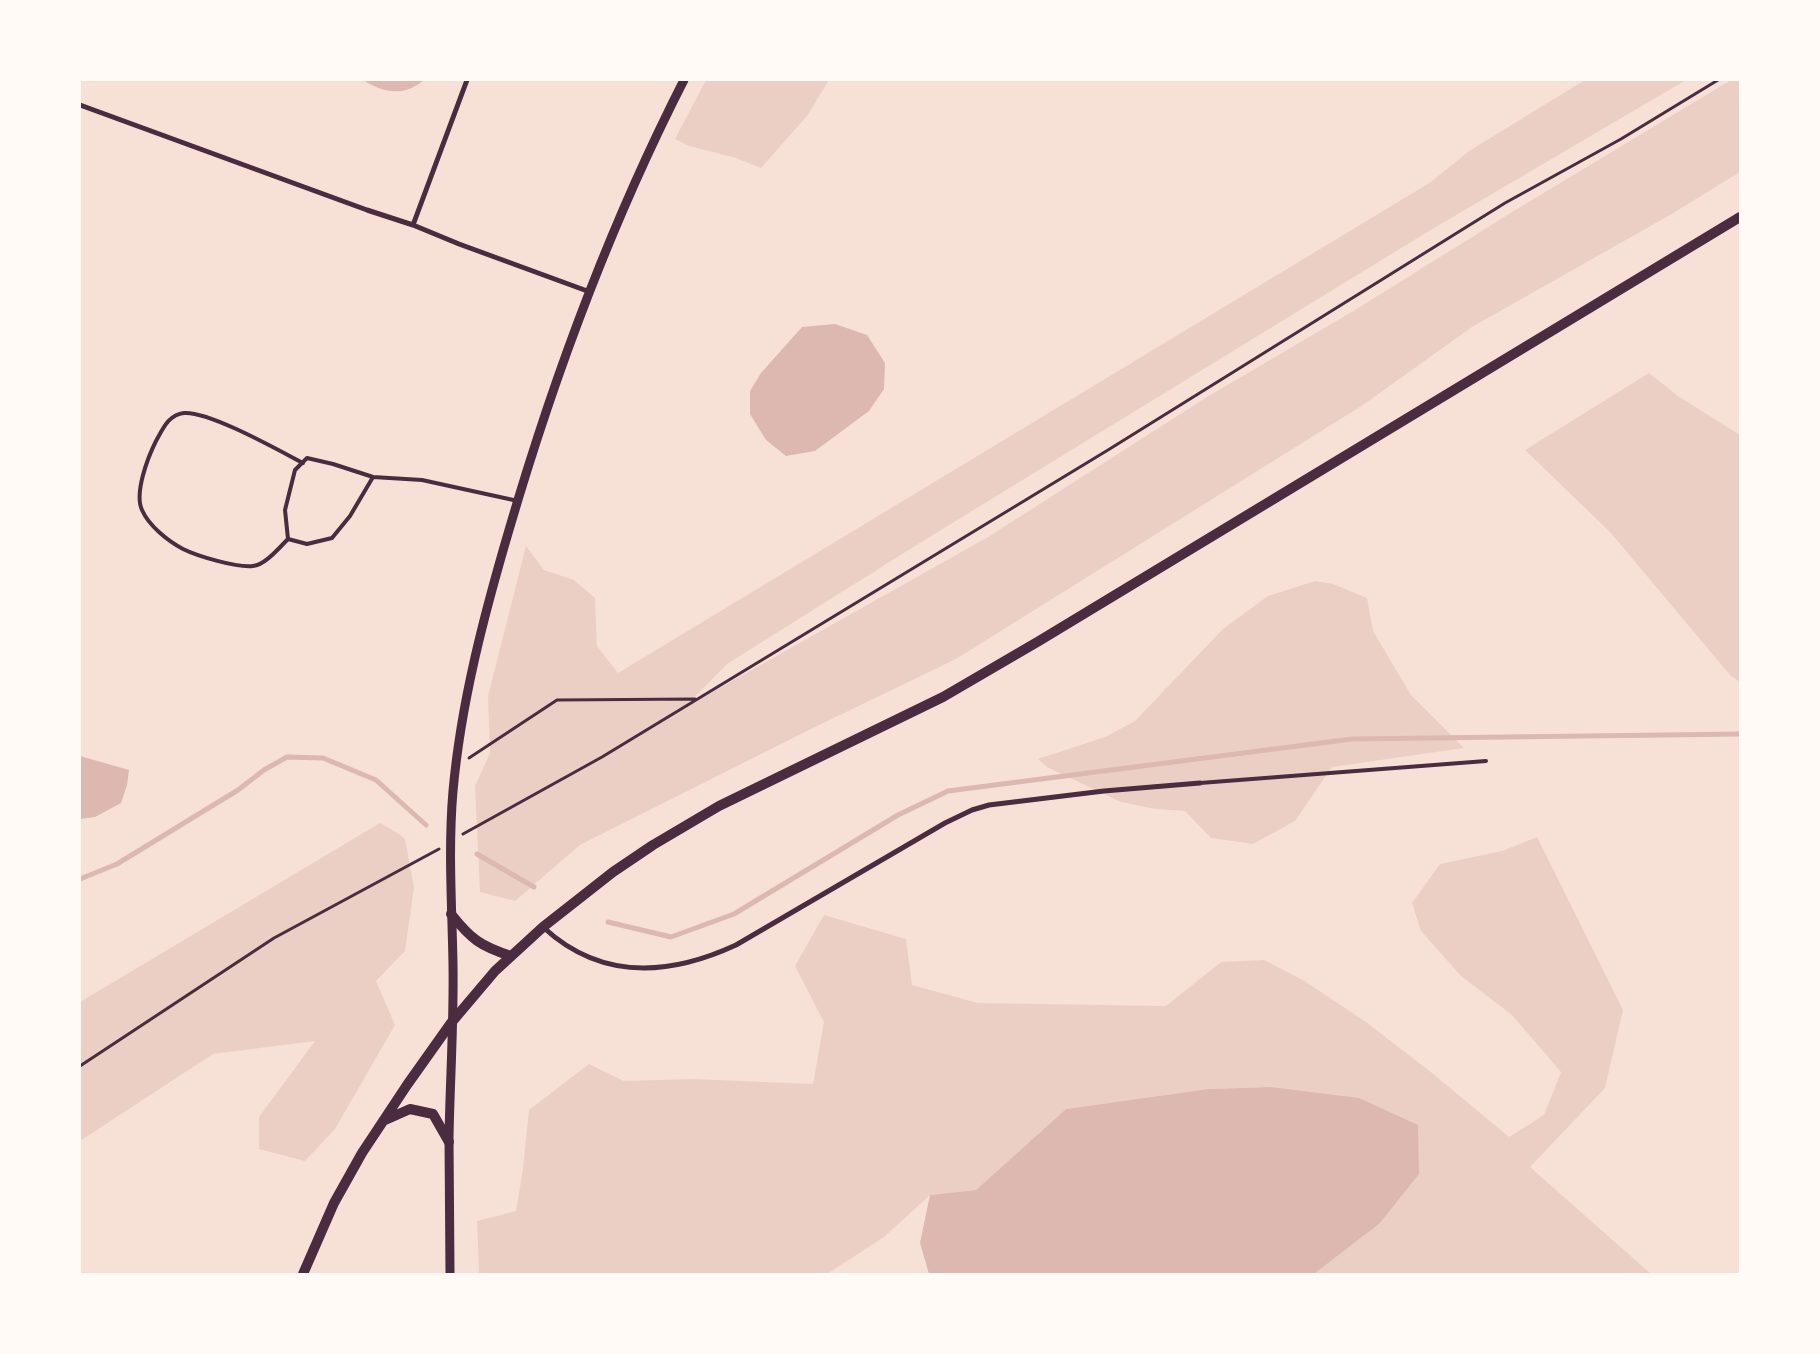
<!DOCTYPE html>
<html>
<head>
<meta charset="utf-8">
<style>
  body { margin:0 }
  #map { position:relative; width:1820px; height:1354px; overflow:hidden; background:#f7e1d7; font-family:Helvetica,sans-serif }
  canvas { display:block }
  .frame { position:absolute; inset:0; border:81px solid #fffaf5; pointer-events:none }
</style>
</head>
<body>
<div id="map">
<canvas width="1820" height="1354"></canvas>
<div class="frame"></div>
</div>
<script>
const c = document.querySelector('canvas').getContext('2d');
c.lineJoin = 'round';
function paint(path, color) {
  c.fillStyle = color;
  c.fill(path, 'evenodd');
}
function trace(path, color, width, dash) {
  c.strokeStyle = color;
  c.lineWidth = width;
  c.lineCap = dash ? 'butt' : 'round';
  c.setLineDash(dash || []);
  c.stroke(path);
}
const green = new Path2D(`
  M706,80H829L807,116L761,168L736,158L689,146L675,139Z
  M1585,80H1686L1429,231L923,541L727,664L684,708L988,537L1207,397L1355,310L1517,209L1731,80H1740V172L1670,215L1472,327L1363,405L956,659L809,730L580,845L515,901L480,892L475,786L490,753L488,696L526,546L544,570L574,580L595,598L597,646L618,673L1431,182L1469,151Z
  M1649,373L1678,396L1740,435V682L1730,675L1610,532L1525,450Z
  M1315,581L1333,584L1367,598L1373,631L1411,695L1464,748L1332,767L1295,821L1253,844L1211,838L1185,811L1155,809L1121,802L1047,767L1038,759L1105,737L1135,721L1223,629L1268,596Z
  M380,823L399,834L405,839L414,888L405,951L376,981L395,1025L335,1129L305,1161L259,1149V1117L315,1041L213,1054L80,1141V1002Z
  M1537,837L1623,1010L1605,1088L1530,1167L1651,1274H1314L1379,1224L1270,1087L1208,1089L1066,1109L976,1190L930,1195L884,1237L827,1274H479L477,1221L516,1211L523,1169L529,1110L589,1064L624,1081L693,1079L813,1084L824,1022L795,966L824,915L906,939L912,985L978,1003L1166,1006L1221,962L1264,960L1303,980L1366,1022L1432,1073L1509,1137L1544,1115L1561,1072L1512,1015L1461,976L1421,931L1412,903L1440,864L1502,851Z`);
const water = new Path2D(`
  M363,80H424C404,97 383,93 363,80Z
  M835,324L867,335L885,363L884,389L869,411L815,451L786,456L766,440L750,414V391L761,373L802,327Z
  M80,756L129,770L127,785L121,803L95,817L80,819Z
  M1270,1087L1359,1098L1418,1125L1419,1174L1379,1224L1314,1274H929L920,1243L930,1195L976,1190L1066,1109L1208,1089Z`);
const stream = new Path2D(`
  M477,854L534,887
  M80,879L117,864L238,790L264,770L287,757L323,758L376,780L426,825
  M608,922L671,937L734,914L898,815L948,791L1352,739L1740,734`);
const path = new Path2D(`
  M469,758L557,700L695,699
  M463,834L602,757L1108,450L1505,203L1621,139L1718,80
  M80,1066L274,938L439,849`);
const service = new Path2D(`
  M373,477L350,516L332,538L307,544L288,539L285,510L295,470L307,458L333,464L373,477L422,480L518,501
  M288,539C279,548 265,565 253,566C237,568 197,556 183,549C168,541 149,526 142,510C134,493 148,457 156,441C163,429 168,415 184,413C209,411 278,450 303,463
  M1200,783L1486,761`);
const minor = new Path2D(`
  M80,105L367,210L413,225L459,244L590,292
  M413,225L467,80
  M543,927C601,981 669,976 736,945L945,823L972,810L989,805L1104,791L1200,783`);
const tertiary = new Path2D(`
  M450,1274C450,1229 449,1183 449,1138C450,1080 454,1022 453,964C452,906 448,849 453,791C461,702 484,615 509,530C554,376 611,223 684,80`);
const secondary = new Path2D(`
  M451,914C471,939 480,946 511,956
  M383,1121L410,1109L433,1114L449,1142
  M303,1274L334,1203L362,1153L407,1085L451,1023L495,971L543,927L613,872L653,845L719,806L943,697L1039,641L1740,217`);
paint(green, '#ebcfc5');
paint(water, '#dcb8b0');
trace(stream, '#dcb8b0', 5);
trace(path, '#4a2c40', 3);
trace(service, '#4a2c40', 4);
trace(minor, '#4a2c40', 5);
trace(tertiary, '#4a2c40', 9);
trace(secondary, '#4a2c40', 10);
</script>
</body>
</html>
